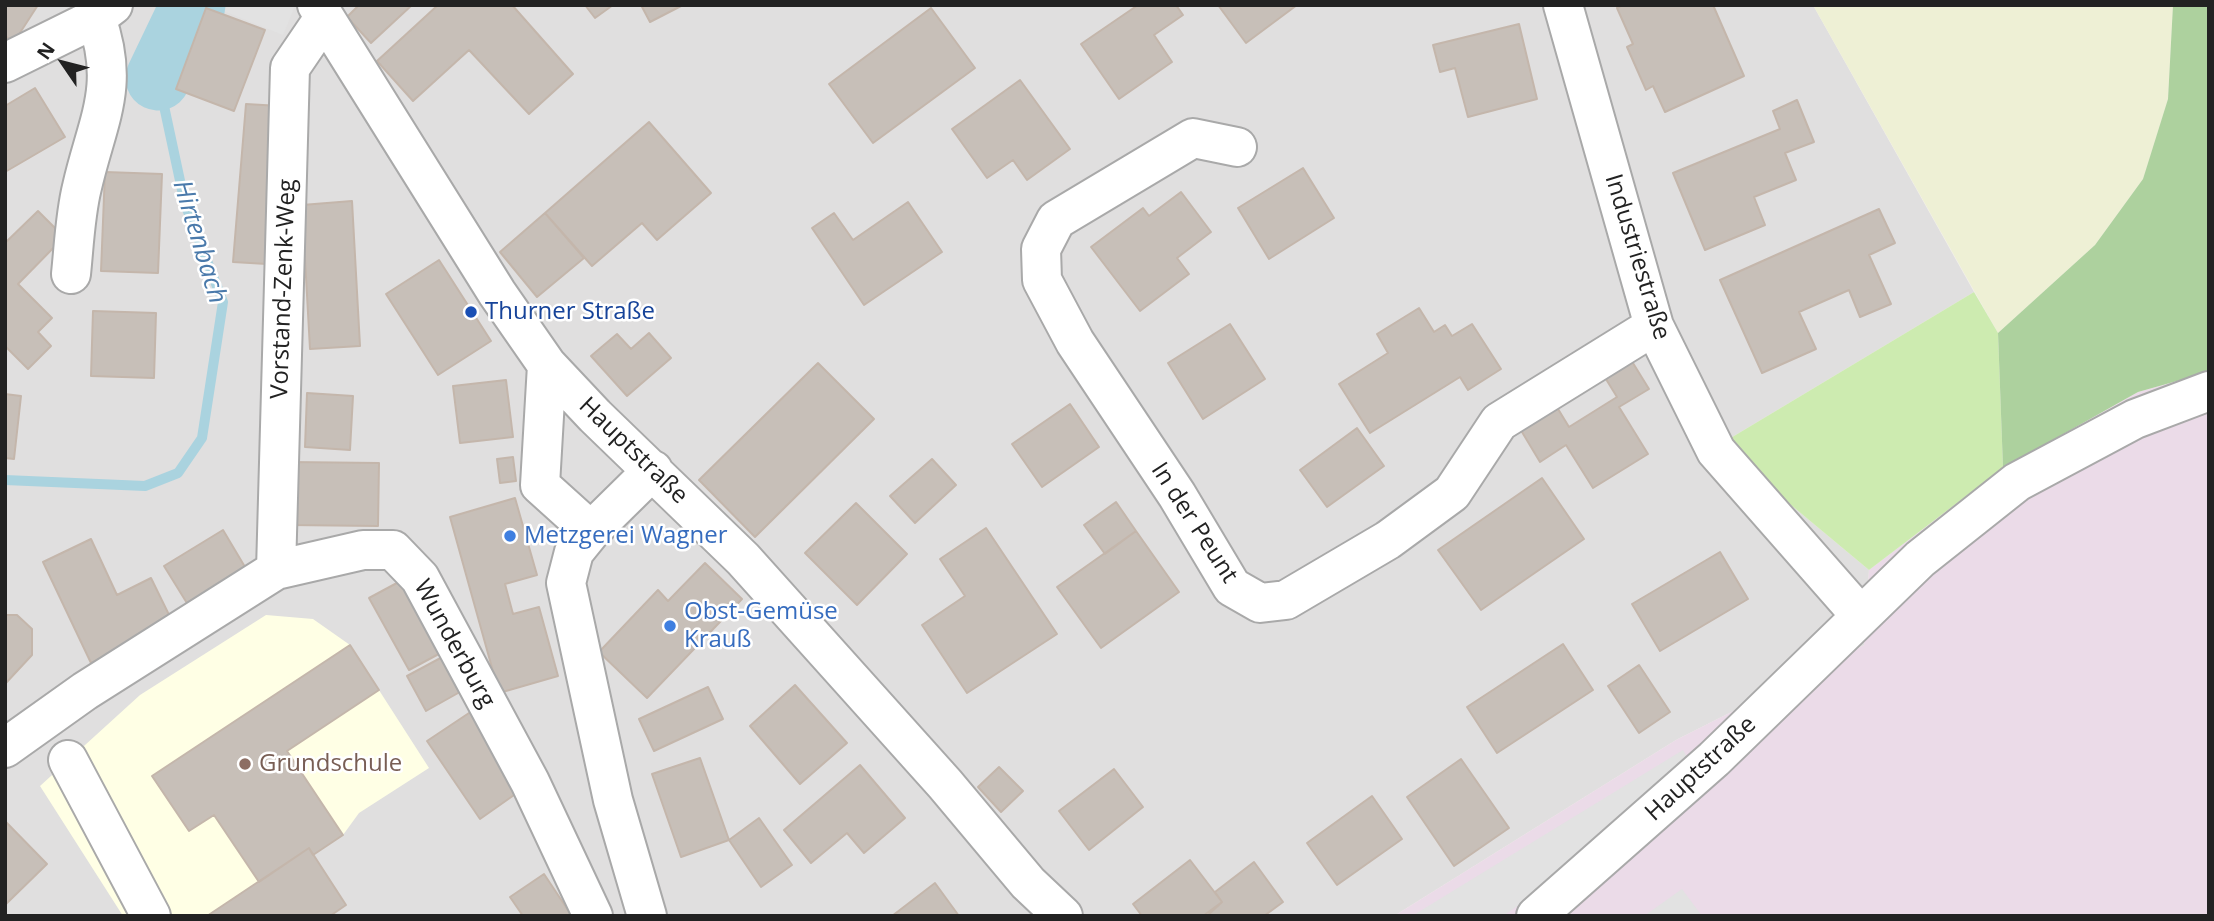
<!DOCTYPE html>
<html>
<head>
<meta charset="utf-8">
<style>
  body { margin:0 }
  #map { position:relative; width:2214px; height:921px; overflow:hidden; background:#f2efe9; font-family:"Open Sans",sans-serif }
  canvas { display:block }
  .frame { position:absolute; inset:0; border:7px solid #222; pointer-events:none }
  .north { position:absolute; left:28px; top:28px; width:70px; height:70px; -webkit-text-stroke:5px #fff; paint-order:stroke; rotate:305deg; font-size:19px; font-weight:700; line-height:28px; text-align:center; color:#222 }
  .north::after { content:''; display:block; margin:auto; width:24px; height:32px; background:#222; clip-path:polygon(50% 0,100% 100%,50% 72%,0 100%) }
</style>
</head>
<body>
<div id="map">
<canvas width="2214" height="921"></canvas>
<div class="frame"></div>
<div class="north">N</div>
</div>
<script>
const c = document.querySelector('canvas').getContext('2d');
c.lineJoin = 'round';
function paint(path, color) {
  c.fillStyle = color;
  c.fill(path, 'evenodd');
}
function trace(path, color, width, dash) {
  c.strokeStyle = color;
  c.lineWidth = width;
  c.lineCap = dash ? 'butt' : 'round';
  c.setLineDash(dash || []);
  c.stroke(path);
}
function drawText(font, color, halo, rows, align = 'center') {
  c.font = font + ' "Open Sans",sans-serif';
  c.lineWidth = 5;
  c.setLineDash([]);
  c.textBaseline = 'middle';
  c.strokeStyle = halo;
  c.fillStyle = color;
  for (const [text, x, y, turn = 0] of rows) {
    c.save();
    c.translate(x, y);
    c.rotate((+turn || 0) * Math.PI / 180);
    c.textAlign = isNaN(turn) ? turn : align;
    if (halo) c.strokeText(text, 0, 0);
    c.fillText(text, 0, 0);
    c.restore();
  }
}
const residential = new Path2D(`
  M5,5H1813L1974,292L1719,445L1869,570L1864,645L1676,740L1394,916H5Z`);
const industrial = new Path2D(`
  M2209,372V916H1394L1676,740L1864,645L1869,570L2003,468L2138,392Z`);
const education = new Path2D(`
  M266,615L313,619L350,645L429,768L359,813L343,835L313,855L330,916H123L40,786L140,695Z`);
const farmland = new Path2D(`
  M1813,5H2173L2168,99L2143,179L2095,245L1998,333Z`);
const grass = new Path2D(`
  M1974,292L1998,333L2003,468L1869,570L1719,445Z`);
const forest = new Path2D(`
  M2173,5H2209V372L2138,392L2003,468L1998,333L2095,245L2143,179L2168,99Z`);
const parking = new Path2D(`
  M209,5H294L295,6L283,35Z
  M1683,750L1689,761L1532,896L1503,916H1412Z
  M1682,889L1702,916H1644Z`);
const stream = new Path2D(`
  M5,480L145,486L178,473L202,438L223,302L185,204L158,78`);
const river = new Path2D(`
  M158,78L193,5`);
const building = new Path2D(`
  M5,5H38L14,42L5,36Z
  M359,5H412L371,43L347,17Z
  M438,5H512L573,74L529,114L469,50L413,101L377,61Z
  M585,5H613L595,18Z
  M641,5H683L650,22Z
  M1138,5H1176L1183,15L1154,35L1172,62L1119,99L1081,44Z
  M1218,5H1297L1246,43Z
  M1623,5H1713L1744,76L1665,112L1653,86L1646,90L1627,47L1633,44L1617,8Z
  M206,8L265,30L234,111L176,89Z
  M931,8L975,68L873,143L829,84Z
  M1519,24L1537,99L1468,117L1455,68L1440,72L1433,45Z
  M1020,80L1070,149L1027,180L1013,160L987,178L952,129Z
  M35,88L65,137L5,172V106Z
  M1797,100L1814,142L1785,153L1796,180L1754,197L1765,225L1705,250L1673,173L1780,129L1773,111Z
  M246,104L280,106L267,264L233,262Z
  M649,122L711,193L657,240L642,223L592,266L545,213Z
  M1303,168L1334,218L1269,259L1238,208Z
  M105,172L162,174L158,273L101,271Z
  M1181,192L1211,232L1177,258L1189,274L1140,311L1091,247L1143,208L1149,216Z
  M352,201L360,346L310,349L302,205Z
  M908,202L942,252L864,305L812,228L834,213L853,240Z
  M1879,209L1895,243L1869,255L1891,304L1860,317L1849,290L1799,312L1816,349L1762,373L1720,280Z
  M38,211L64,237L18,284L52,318L38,332L51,346L28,369L5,346V243Z
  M545,213L584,258L537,297L500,252Z
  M439,260L491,341L438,375L386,294Z
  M1419,308L1434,332L1445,325L1452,336L1472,324L1501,369L1468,390L1460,377L1370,433L1339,384L1388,353L1377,334Z
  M93,311L156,313L154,378L91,376Z
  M1230,324L1265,379L1203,419L1168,363Z
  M649,333L671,358L627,396L591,356L617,334L631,349Z
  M1628,355L1649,389L1619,407L1648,454L1593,488L1566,445L1540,462L1519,427L1555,404L1569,427L1617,397L1601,371Z
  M818,363L874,419L755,537L699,480Z
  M506,380L513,437L460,443L453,386Z
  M307,393L353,396L350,450L305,447Z
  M5,394L21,396L14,459L5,458Z
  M1070,404L1099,447L1042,487L1012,444Z
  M1357,428L1384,466L1327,507L1300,470Z
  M513,457L516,481L500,483L497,459Z
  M932,459L956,485L915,523L890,496Z
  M289,462L379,463L378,526L289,525Z
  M1542,478L1584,539L1481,610L1438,550Z
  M515,498L537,575L505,584L513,614L539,607L558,676L499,693L450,517Z
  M1116,502L1136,531L1105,554L1084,525Z
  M856,503L907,554L857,605L805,553Z
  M986,528L1057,634L967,693L922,625L965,596L940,559Z
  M223,530L248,572L190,608L164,566Z
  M1136,531L1179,592L1101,648L1057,587Z
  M91,539L117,595L151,578L173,623L91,663L43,562Z
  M1720,552L1748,599L1660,651L1632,604Z
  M705,563L742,599L647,698L599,652L658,590L668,601Z
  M408,577L448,649L409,670L369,598Z
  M5,615H17L32,629V655L5,684Z
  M1563,644L1593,690L1497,753L1467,707Z
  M350,645L379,690L287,751L343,835L313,855L309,848L259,882L214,815L189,831L152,776Z
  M448,654L467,688L426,711L407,676Z
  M1639,665L1670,712L1639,733L1608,686Z
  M795,685L847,743L800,784L750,726Z
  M708,687L723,719L654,751L639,719Z
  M472,711L524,788L480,819L427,741Z
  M700,758L729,840L681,857L652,774Z
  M1461,759L1509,828L1454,866L1407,797Z
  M860,765L905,818L864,853L847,833L811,863L784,830Z
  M999,767L1023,791L1001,812L978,787Z
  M1114,769L1143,807L1089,850L1059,811Z
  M1372,796L1402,839L1337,885L1307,843Z
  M759,818L792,865L761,887L729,840Z
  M5,821L47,864L5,905Z
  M309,848L346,905L330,916H207Z
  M1190,860L1222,902L1203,916H1142L1133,904Z
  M1254,862L1283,902L1264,916H1207L1222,902L1215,892Z
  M544,874L572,916H523L510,897Z
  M935,883L959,916H892Z`);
const minor = new Path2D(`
  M317,5L497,293L547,365L595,416L743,559L945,784L1028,883L1063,916
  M1563,5L1654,326L1716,451L1861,616
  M5,63L96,18L113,5
  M1237,147L1193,138L1056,220L1041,249L1042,280L1075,342L1177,495L1232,587L1260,603L1286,600L1388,540L1452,493L1499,422L1654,326
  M71,274C74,246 75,215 82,187C97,121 121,87 96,18
  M547,365L540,485L591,531
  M276,570L290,68L324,18
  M5,748L85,691L276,570L363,550H393L420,578L530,782L593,916
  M68,760L151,916
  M647,916L613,800L566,583L574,552L591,531L653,470
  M1536,916L1714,759L1920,559L2017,482L2135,419L2209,391`);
const markers = [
  [471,312,7,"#1a4fb4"],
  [510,536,7,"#3f7fe0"],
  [670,626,7,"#3f7fe0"],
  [245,764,7,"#8d6e63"]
];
const streetNames = [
  ["Industriestraße",1637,257,73],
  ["Vorstand-Zenk-Weg",284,289,-88],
  ["Hauptstraße",633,451,44],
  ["In der Peunt",1194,523,57],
  ["Wunderburg",454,644,61],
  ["Hauptstraße",1701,769,-43]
];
const transitNames = [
  ["Thurner Straße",485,312]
];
const shopNames = [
  ["Metzgerei Wagner",524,536],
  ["Obst-Gemüse",684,612],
  ["Krauß",684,640]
];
const educationNames = [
  ["Grundschule",259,764]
];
const waterNames = [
  ["Hirtenbach",199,242,73]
];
paint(residential, '#e0dfdf');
paint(industrial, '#ebdbe8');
paint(education, '#ffffe5');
paint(farmland, '#eef0d5');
paint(grass, '#cdebb0');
paint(forest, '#add19e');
paint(parking, '#e2e2e2');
trace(stream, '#aad3df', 10);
trace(river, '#aad3df', 65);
paint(building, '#c7bfb8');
trace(building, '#c4b6ab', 2);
trace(minor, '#a9a9a9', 42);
trace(minor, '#fff', 38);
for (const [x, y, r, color] of markers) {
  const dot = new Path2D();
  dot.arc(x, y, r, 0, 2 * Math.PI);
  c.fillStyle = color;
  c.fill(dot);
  trace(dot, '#fff', 2.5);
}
drawText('24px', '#222', '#fff', streetNames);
drawText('24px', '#164399', '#fff', transitNames, 'left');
drawText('24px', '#366cbe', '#fff', shopNames, 'left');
drawText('24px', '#785e54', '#fff', educationNames, 'left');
drawText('italic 26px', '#4a7aab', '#fff', waterNames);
</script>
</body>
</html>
